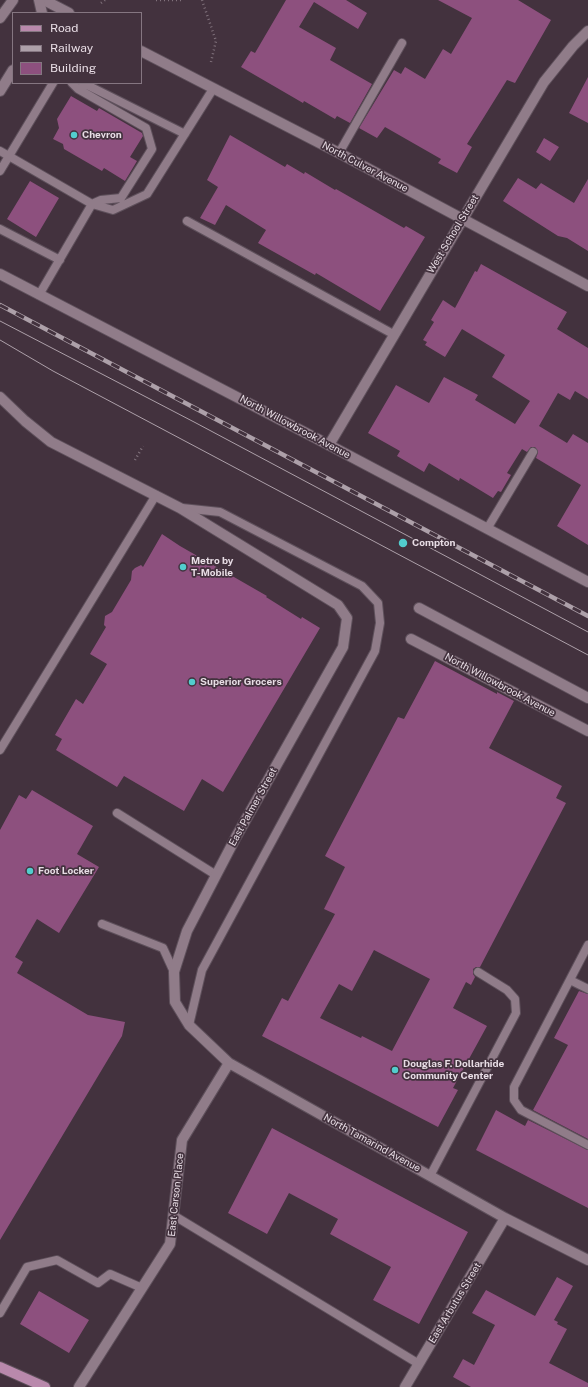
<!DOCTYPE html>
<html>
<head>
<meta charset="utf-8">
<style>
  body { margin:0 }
  #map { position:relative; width:588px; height:1387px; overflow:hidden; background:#43323e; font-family:"Public Sans",sans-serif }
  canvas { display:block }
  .legend { position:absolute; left:12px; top:12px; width:130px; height:72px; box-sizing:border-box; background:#43323e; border:1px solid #857681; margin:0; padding:5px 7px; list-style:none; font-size:12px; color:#e8dde5 }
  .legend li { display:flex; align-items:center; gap:8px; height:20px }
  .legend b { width:20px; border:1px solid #857681 }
</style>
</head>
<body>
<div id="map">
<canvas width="588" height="1387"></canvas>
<ul class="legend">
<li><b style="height:5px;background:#b989ac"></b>Road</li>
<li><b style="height:5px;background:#ada0a9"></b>Railway</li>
<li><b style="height:11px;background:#8d507e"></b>Building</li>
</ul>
</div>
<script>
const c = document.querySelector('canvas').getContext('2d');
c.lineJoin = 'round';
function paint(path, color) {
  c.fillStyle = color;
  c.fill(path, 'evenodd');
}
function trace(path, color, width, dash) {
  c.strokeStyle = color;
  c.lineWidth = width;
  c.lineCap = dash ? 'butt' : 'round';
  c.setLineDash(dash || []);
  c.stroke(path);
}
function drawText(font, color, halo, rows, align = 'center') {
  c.font = font + ' "Public Sans",sans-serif';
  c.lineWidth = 3.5;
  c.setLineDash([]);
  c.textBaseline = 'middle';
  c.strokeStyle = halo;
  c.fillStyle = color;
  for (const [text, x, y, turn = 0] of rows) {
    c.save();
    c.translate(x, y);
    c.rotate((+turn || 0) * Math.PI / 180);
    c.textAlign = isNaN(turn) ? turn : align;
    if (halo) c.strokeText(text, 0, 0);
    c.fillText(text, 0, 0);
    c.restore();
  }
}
const building = new Path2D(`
  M286,0H346L367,13L358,29L314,2L299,27L336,48L330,60L372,84L350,123L337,116L335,119L304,101L303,103L241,67L251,51L255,53Z
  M438,0H518L551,20L515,83L507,80L484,117L467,144L472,147L457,173L438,163L441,159L385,127L377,138L359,128L394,70L401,74L405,67L425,79L443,49L451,54L472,18Z
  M588,77V123L569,113Z
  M71,96L97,111L99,108L142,133L143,136L130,157L137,161L125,181L104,168L102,171L64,149L63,144L53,139L59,128L57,119Z
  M230,135L285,167L287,164L304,174L305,172L335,190L336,189L404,228L406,226L425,237L380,311L316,273L315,275L258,243L266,230L226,205L215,225L200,218L218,187L207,180Z
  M544,138L559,147L550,161L536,152Z
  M518,178L536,189L541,183L574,203L588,179V251L567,238L558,236L503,201Z
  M30,181L59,198L36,237L7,219Z
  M481,264L567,312L557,329L588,348V399L575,391L570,400L558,393L539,426L567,443L573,434L588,443V545L557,526L581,485L536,458L538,452L535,447H531L527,452L522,449L507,473L511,475L501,492L498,491L493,498L460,478L459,481L429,463L424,472L397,456L400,451L368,433L396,385L429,403L444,377L478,395L475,400L515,424L530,401L492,377L505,355L462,329L445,357L425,345L427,342L423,340L434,322L431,320L443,300L455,308L475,271L477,272Z
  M162,534L180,546L267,596L266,597L301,619L302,617L320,628L223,792L202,779L184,811L124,776L117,787L56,750L62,739L55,735L76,699L83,704L107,664L90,654L106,627L104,625L105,616L112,612L131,580L132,571L135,568L141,565L143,567Z
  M435,661L497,694V692L514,701L489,748L562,786L556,798L566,803L480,967H476L473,969V974L475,977L471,985L466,982L453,1008L487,1026L453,1088L458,1090L438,1127L262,1036L282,998L288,1001L335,914L324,909L345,867L325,856L398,717L404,719ZM374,950L430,979L392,1051L362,1036L361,1038L320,1018L339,984L352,991Z
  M32,790L93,826L77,854L99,867L59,933L37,919L15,957L23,962L17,973L88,1015L125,1022L122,1036L0,1240V830L19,795L26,799Z
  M579,991L588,994V1139L533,1110L568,1045L554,1038Z
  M496,1110L525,1126L528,1120L588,1150V1208L476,1150Z
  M272,1128L468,1232L419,1324L373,1300L391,1267L330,1234L338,1219L289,1193L267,1234L228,1213Z
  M557,1277L573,1286L554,1320L558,1322L557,1324L567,1329L549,1363L588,1383V1387H471L453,1377L463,1359L474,1365L495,1325L472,1313L486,1290L535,1316Z
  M39,1291L89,1320L69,1353L20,1324Z`);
const path = new Path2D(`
  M156,0H181
  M202,0L216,41L211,62
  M101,3L105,0
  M135,460L143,446`);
const service = new Path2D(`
  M83,83L185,134
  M0,151L92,204L113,210L147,194L213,89
  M339,153L402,43
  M0,171L53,83
  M187,221L393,334
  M0,229L60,260
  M39,295L92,204L101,200L121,198L152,149L146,128L78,89L72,83
  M182,508L220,512L362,586L378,603L380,623L375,651L202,970L189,1025
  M487,529L533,452
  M0,750L156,495
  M117,813L216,875
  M102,924L163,948L174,972
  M588,945L514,1087V1100L521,1110L588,1145
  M570,980L588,989
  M430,1176L516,1013L515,999L507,990L478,972
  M173,1215L419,1364
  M0,1313L27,1267L57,1260L98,1283L110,1274L142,1288`);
const pedestrian = new Path2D(`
  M419,608L588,698
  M411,639L588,731`);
const minor = new Path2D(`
  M44,0L69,13
  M141,51L339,153L588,286
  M0,274L329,445L588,582
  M0,397L25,421L51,442L180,508L338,605L347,618L343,647L236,837L187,931L174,972L175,1002L189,1025L229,1063L505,1218L588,1260
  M329,445L544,82L573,46L588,31
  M79,1387L170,1244L182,1140L229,1063
  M405,1387L505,1218`);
const secondary = new Path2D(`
  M39,0L42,13
  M0,18L13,0
  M0,91L13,70`);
const primary = new Path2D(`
  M0,1367L45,1387`);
const tram = new Path2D(`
  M0,321L196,423L588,632
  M0,340L53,371L588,655`);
const rail = new Path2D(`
  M0,305L588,616`);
const markers = [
  [74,135,4,"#52cdce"],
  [403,543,5,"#52cdce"],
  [183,567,4,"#52cdce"],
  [192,682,4,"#52cdce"],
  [30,871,4,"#52cdce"],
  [395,1070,4,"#52cdce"]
];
const poiNames = [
  ["Chevron",82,135],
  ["Compton",412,543],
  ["Metro by",191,561],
  ["T-Mobile",191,573],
  ["Superior Grocers",200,682],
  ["Foot Locker",38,871],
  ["Douglas F. Dollarhide",403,1064],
  ["Community Center",403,1076]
];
const streetNames = [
  ["North Culver Avenue",365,167,28],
  ["West School Street",453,234,-59],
  ["North Willowbrook Avenue",295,427,28],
  ["North Willowbrook Avenue",500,685,28],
  ["East Palmer Street",253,807,-61],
  ["North Tamarind Avenue",372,1143,29],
  ["East Carson Place",176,1195,-84],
  ["East Arbutus Street",455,1303,-59]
];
paint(building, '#8d507e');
trace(service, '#5e505b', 10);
trace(pedestrian, '#5e505b', 12);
trace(minor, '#5e505b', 12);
trace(secondary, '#5e505b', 12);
trace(primary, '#5e505b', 12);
trace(path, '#81727c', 2.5, [1, 3]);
trace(service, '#907c89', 8);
trace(pedestrian, '#907c89', 10);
trace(minor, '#907c89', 10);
trace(secondary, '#907c89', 10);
trace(primary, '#b989ac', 10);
trace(tram, '#ada0a9', 1);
trace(rail, '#ada0a9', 4.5);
trace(rail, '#43323e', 3, [9]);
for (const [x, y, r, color] of markers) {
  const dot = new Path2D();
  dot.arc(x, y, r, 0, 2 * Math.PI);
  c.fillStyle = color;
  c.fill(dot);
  trace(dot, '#43323e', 1.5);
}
drawText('bold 10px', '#e8dde5', '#43323e', poiNames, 'left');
drawText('10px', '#e8dde5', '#43323e', streetNames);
</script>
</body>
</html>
